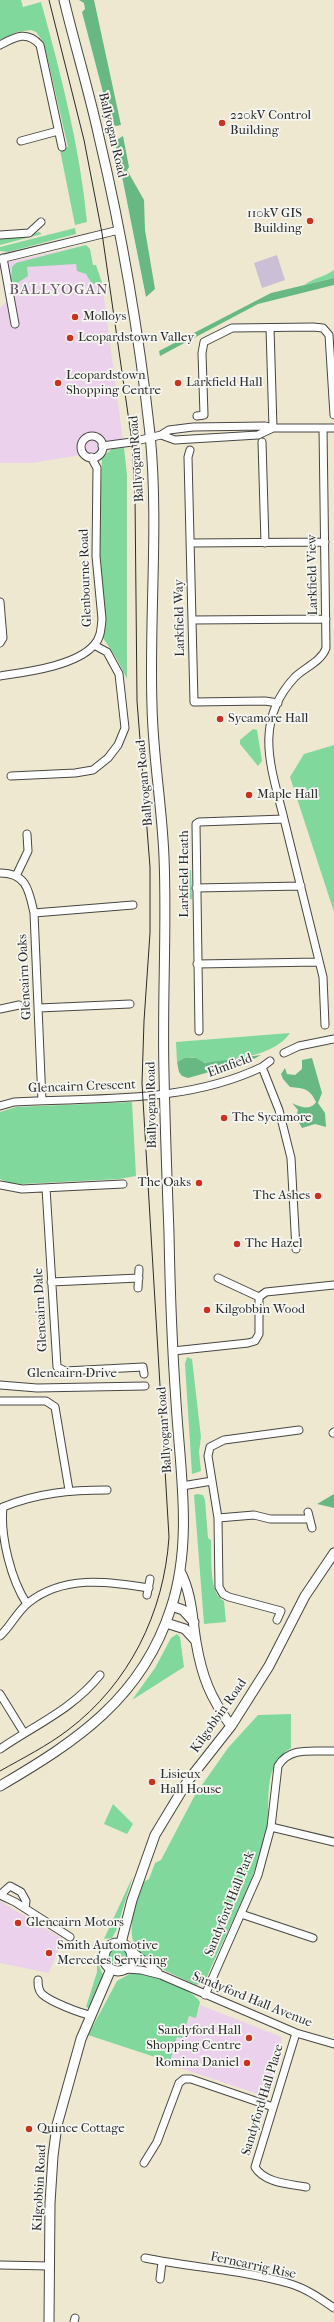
<!DOCTYPE html>
<html>
<head>
<meta charset="utf-8">
<style>
  body { margin:0 }
  canvas { display:block; background:#eee8d0 }
</style>
</head>
<body>
<canvas width="334" height="2322"></canvas>
<script>
const c = document.querySelector('canvas').getContext('2d');
c.lineJoin = 'round';
function paint(path, color) {
  c.fillStyle = color;
  c.fill(path, 'evenodd');
}
function trace(path, color, width, dash) {
  c.strokeStyle = color;
  c.lineWidth = width;
  c.lineCap = dash ? 'butt' : 'round';
  c.setLineDash(dash || []);
  c.stroke(path);
}
function drawText(font, color, halo, rows, align = 'center') {
  c.font = font + ' "IM FELL French Canon",serif';
  c.lineWidth = 3.5;
  c.setLineDash([]);
  c.textBaseline = 'middle';
  c.strokeStyle = halo;
  c.fillStyle = color;
  for (const [text, x, y, turn = 0] of rows) {
    c.save();
    c.translate(x, y);
    c.rotate((+turn || 0) * Math.PI / 180);
    c.textAlign = isNaN(turn) ? turn : align;
    if (halo) c.strokeText(text, 0, 0);
    c.fillText(text, 0, 0);
    c.restore();
  }
}
const built = new Path2D(`
  M86,245L90,249L93,265H96L102,283L124,448L32,463H0V308L7,301L0,264Z
  M0,1901L63,1939L49,1973L0,1963Z
  M200,2005L282,2037L267,2097L180,2068V2066L170,2062L177,2037L182,2038L189,2016L196,2018Z`);
const industrial = new Path2D(`
  M277,255L285,280L262,288L254,263Z`);
const green = new Path2D(`
  M0,0H21L23,7L41,2C61,74 80,148 87,222L75,225L60,150L68,147L44,43L36,32L31,30L17,32L0,40Z
  M75,228L76,234L8,252L0,251V247Z
  M39,232L42,234L0,245V238L30,235Z
  M86,245L90,249L93,265H96L102,283L92,284L86,274L77,271L76,264L27,267L28,276L16,284L11,280L12,267L16,263Z
  M334,270V278L304,285C313,278 325,277 334,270Z
  M124,448L127,475V679L117,659L103,638L105,618L99,546L102,457L112,449Z
  M253,729L257,730L262,761L258,766L240,744V740Z
  M334,745V912L290,777L304,754Z
  M191,870L192,899L185,900L184,870Z
  M290,1033C275,1056 232,1060 207,1063C202,1063 199,1059 195,1058C189,1057 183,1059 177,1062L176,1042Z
  M132,1102L136,1176L119,1179L22,1184L9,1183L0,1179V1112L16,1107Z
  M187,1357L192,1359L201,1437L199,1452L201,1471L192,1474L185,1364Z
  M197,1494L203,1495L205,1500L208,1538L211,1540C212,1555 208,1593 224,1601L226,1622L204,1624L194,1495Z
  M177,1634L180,1637L184,1667L132,1700L155,1668L171,1638Z
  M291,1714V1748C260,1767 272,1802 266,1833C254,1885 225,1933 205,1982L196,1985C136,1957 117,1953 143,1882L149,1879L155,1863L161,1860L195,1795L228,1748L258,1715Z
  M113,1804L133,1824L127,1834L104,1824Z
  M133,1876L116,1931L112,1938L104,1939Z
  M109 1957a9 9 0 1 1 18 0a9 9 0 1 1-18 0Z
  M97,1961L103,1975L89,2008L86,2007L97,1972Z
  M133,1972C149,1973 192,1988 200,2002L196,2018L189,2016L182,2038L177,2037L170,2062L88,2035L117,1981Z`);
const forest = new Path2D(`
  M79,0H94L121,125L116,126L111,123L82,12L85,9L84,3Z
  M123,136L129,167L127,170L144,200L145,230L155,289L146,297L115,141Z
  M334,278V285L258,304L160,356L159,351L271,293Z
  M261,1055L252,1060L188,1078L182,1076L179,1072L177,1062L185,1058H196L205,1063Z
  M312,1058L322,1093L318,1103L325,1113L326,1127L315,1124L302,1128L296,1117L298,1110L292,1103C300,1107 310,1111 316,1102C310,1089 304,1088 290,1087L283,1079L281,1074L285,1068L287,1074L295,1075L302,1069V1060Z
  M334,1494V1508L317,1504Z`);
const minor = new Path2D(`
  M0,45C15,37 27,30 40,45L62,147
  M21,141L58,131
  M0,235L29,233L41,222
  M3,258L15,324
  M0,259L119,230
  M270,328L273,428
  M197,416L204,415L202,353L204,342L232,328L313,327L323,328L329,335L334,415
  M161,435L175,440L258,435L273,428
  M81 447a11 11 0 1 1 22 0a11 11 0 1 1-22 0Z
  M262,442L265,543
  M102,446L132,442L161,435L169,430L193,427L265,426L273,428H334
  M190,450L188,457L194,702L265,701L278,703
  M190,543L325,542
  M0,602L3,638L0,643
  M192,620L326,619
  M0,676C26,672 76,666 94,645C101,638 101,628 102,619L96,556L97,468L91,457
  M11,776L75,773L93,770L108,758L118,745L125,728L119,674L107,652L94,645
  M284,819L323,977L325,1025
  M0,873C27,873 29,891 34,913L42,1101
  M16,876L28,851L27,834
  M196,888L301,886
  M34,913L133,905
  M197,964L319,962
  M39,1008L130,1004
  M0,1009L19,1005
  M199,1031L196,824L199,822L284,819C271,767 253,722 295,677C304,668 322,661 326,648L323,428
  M284,1053L299,1046L334,1039
  M262,1067L270,1061
  M0,1106L14,1102C98,1097 185,1104 262,1067L279,1110L291,1158L296,1249
  M0,1185L22,1189L123,1184
  M46,1188L57,1367L65,1371L143,1367L144,1374
  M218,1278L259,1297
  M51,1282L139,1278
  M138,1288L139,1269
  M173,1351L248,1343L255,1341L259,1334V1297L266,1292L334,1285
  M0,1385L37,1388L145,1386
  M0,1401H46L55,1407L69,1490
  M333,1433L334,1432
  M182,1486L212,1481
  M308,1512L312,1528
  M218,1518L254,1515L270,1519H309
  M147,1595L150,1579
  M27,1604C11,1580 0,1536 3,1507C37,1493 71,1490 107,1490
  M277,1620L281,1611L229,1597L223,1594L219,1587L218,1518L208,1456L210,1447L224,1440L299,1430
  M0,1636C10,1627 17,1612 28,1603C63,1575 107,1581 149,1588
  M0,1694L24,1733
  M0,1749C35,1725 73,1709 100,1675
  M271,1827L334,1842
  M0,1895L15,1902L70,1937
  M0,1895L10,1886L21,1892L26,1901L25,1908
  M241,1914L313,1938
  M131,1950L158,1972
  M126,1969L141,1970L161,1975L296,2033L334,2044
  M38,1980C38,1985 38,1990 42,1994C49,2001 81,2014 91,2015
  M205,1995L258,1875L271,1827L278,1766C290,1746 313,1752 334,1751
  M296,2033L255,2167C264,2183 290,2184 306,2187
  M144,2163L157,2142L179,2083L184,2079H191L273,2107
  M145,2258C194,2268 244,2270 291,2284C307,2289 321,2299 334,2308
  M0,2265L50,2266
  M160,2279L162,2262
  M74,2322L75,2318`);
const tertiary = new Path2D(`
  M180,1571C192,1594 192,1617 196,1642C202,1677 210,1697 231,1726
  M172,1606L183,1610L194,1622
  M166,1623L185,1629L196,1641
  M0,1786C77,1741 142,1698 171,1608C193,1542 180,1470 176,1402C172,1346 170,1289 169,1233C167,1180 165,1126 164,1073C162,1001 167,929 164,857C162,806 153,757 152,706C149,615 159,525 150,434C139,334 122,234 99,137C89,91 75,46 64,0
  M121,1943L132,1900L155,1835L187,1782L231,1726L269,1666L305,1596L334,1553
  M104 1957a14 14 0 1 1 28 0a14 14 0 1 1-28 0Z
  M49,2322L50,2203L53,2156L57,2125L81,2039L111,1969`);
const tram = new Path2D(`
  M0,1771C23,1758 47,1746 68,1730C129,1684 164,1613 169,1537L142,1083L144,1021L150,933V867L137,701L135,496L132,442L102,233L84,140L49,0`);
const markers = [
  [222,123,4,"#c8321e"],
  [310,221,4,"#c8321e"],
  [75,317,4,"#c8321e"],
  [70,338,4,"#c8321e"],
  [58,383,4,"#c8321e"],
  [178,383,4,"#c8321e"],
  [220,719,4,"#c8321e"],
  [249,795,4,"#c8321e"],
  [224,1118,4,"#c8321e"],
  [199,1183,4,"#c8321e"],
  [318,1196,4,"#c8321e"],
  [237,1244,4,"#c8321e"],
  [207,1310,4,"#c8321e"],
  [152,1782,4,"#c8321e"],
  [18,1923,4,"#c8321e"],
  [49,1953,4,"#c8321e"],
  [249,2038,4,"#c8321e"],
  [247,2063,4,"#c8321e"],
  [29,2129,4,"#c8321e"]
];
const poiNames = [
  ["220kV Control",230,116],
  ["Building",230,131],
  ["110kV GIS",302,214,"right"],
  ["Building",302,229,"right"],
  ["Molloys",83,317],
  ["Leopardstown Valley",78,338],
  ["Leopardstown",66,376],
  ["Shopping Centre",66,391],
  ["Larkfield Hall",186,383],
  ["Sycamore Hall",228,719],
  ["Maple Hall",257,795],
  ["The Sycamore",232,1118],
  ["The Oaks",191,1183,"right"],
  ["The Ashes",310,1196,"right"],
  ["The Hazel",245,1244],
  ["Kilgobbin Wood",215,1310],
  ["Lisieux",160,1775],
  ["Hall House",160,1790],
  ["Glencairn Motors",26,1923],
  ["Smith Automotive",57,1946],
  ["Mercedes Servicing",57,1961],
  ["Sandyford Hall",241,2031,"right"],
  ["Shopping Centre",241,2046,"right"],
  ["Romina Daniel",239,2063,"right"],
  ["Quince Cottage",37,2129]
];
const streetNames = [
  ["Ballyogan Road",112,135,77],
  ["Ballyogan Road",137,459,-94],
  ["Larkfield View",313,575,-91],
  ["Glenbourne Road",86,578,-92],
  ["Larkfield Way",180,618,-91],
  ["Ballyogan Road",145,783,-95],
  ["Larkfield Heath",185,874,-90],
  ["Glencairn Oaks",25,977,-93],
  ["Elmfield",230,1066,-20],
  ["Glencairn Crescent",82,1087,-2],
  ["Ballyogan Road",152,1105,-91],
  ["Glencairn Dale",41,1310,-93],
  ["Glencairn Drive",72,1374],
  ["Ballyogan Road",165,1430,-94],
  ["Kilgobbin Road",219,1716,-55],
  ["Sandyford Hall Park",230,1904,-68],
  ["Sandyford Hall Avenue",252,2000,22],
  ["Sandyford Hall Place",263,2100,-73],
  ["Kilgobbin Road",40,2188,-87],
  ["Ferncarrig Rise",253,2266,12]
];
const quarterNames = [
  ["BALLYOGAN",59,290]
];
paint(built, '#ebd1eb');
paint(industrial, '#cbbfd5');
paint(green, '#81d89c');
paint(forest, '#68b884');
trace(minor, '#484744', 9);
trace(tertiary, '#484744', 11);
trace(minor, '#fff', 7);
trace(tertiary, '#fff', 9);
trace(tram, '#2b2b2b', 1);
for (const [x, y, r, color] of markers) {
  const dot = new Path2D();
  dot.arc(x, y, r, 0, 2 * Math.PI);
  c.fillStyle = color;
  c.fill(dot);
  trace(dot, '#f6f6f2', 1.5);
}
drawText('13px', '#2b2b2b', '#f6f6f2', poiNames, 'left');
drawText('13px', '#2b2b2b', '#f6f6f2', streetNames);
c.letterSpacing = '1px';
drawText('15px', '#665466', '#f6f6f2', quarterNames);
c.letterSpacing = '0px';
</script>
</body>
</html>
